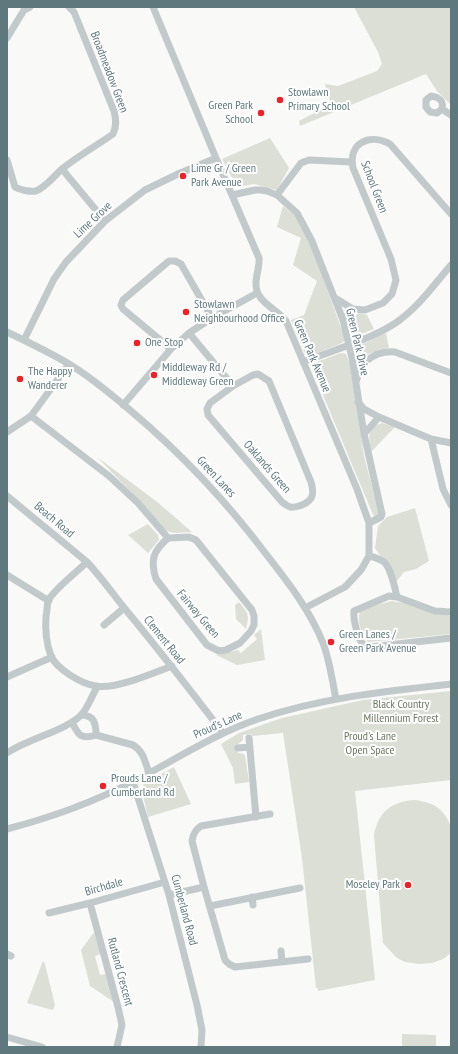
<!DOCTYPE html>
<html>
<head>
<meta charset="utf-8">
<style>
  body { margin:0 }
  #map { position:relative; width:458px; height:1054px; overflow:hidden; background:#f9f9f7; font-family:"PT Sans Narrow",sans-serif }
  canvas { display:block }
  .frame { position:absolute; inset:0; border:8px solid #5e787e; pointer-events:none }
</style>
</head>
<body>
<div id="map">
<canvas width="458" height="1054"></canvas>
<div class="frame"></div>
</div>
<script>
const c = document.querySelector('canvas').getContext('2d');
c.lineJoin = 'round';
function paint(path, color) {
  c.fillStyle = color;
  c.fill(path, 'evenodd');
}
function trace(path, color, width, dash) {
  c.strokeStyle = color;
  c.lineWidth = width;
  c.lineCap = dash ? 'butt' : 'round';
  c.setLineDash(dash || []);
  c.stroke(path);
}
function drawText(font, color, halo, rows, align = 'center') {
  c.font = font + ' "PT Sans Narrow",sans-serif';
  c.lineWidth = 4;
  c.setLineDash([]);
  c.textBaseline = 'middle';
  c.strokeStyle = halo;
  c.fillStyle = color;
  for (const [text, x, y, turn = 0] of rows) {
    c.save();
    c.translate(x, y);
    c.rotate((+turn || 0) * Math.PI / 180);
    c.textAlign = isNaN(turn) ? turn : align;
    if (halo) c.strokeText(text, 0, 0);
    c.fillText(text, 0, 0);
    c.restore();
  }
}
const green = new Path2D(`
  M354,7H451V105L437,91L426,74L300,126L299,121L331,104L325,84L338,86L377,71L382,64L378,52Z
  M270,138L289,168L277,190L254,184L237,187L222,159Z
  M283,206L294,215L311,245L344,336V341L340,344L309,356L305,354L291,320L304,315L317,281L293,265L301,238L277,227Z
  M359,313L367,315L374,329L359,335L353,333L350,327L349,321L353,316Z
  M386,333L389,348L380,350L360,357L357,356L356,351L357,347Z
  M341,353L346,354L350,365L364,456L379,513L378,516L374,517L312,369L314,363Z
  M382,423L395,427L371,452C369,438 366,428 382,423Z
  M97,457L156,501L192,532L174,533L167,531L160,526L137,498Z
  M415,508L429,561L416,569L404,572L396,582L390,564L378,553L375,548L378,526L387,517Z
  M148,524L158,535L159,540L148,553L128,535Z
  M392,601C412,604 431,612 451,616V634L368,642C361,635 357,621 360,612L365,608Z
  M239,602C248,613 250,615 246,629L236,619L235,605Z
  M261,629L265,660L237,665L216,655L238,650L241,653L257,639L254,635Z
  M451,691V780L355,791L375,980L318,991V988H316L302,858L283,733L252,736V734L243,735V740L237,745L238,753H241L245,755L249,782L235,784L233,768L221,744L239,733L282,718L363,700Z
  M174,767L191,804L148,817L142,791L144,783Z
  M415,800C434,803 444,808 451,827V953L443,959L432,963L419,964L405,962L397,958L383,943L374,835C378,812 392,801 415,800Z
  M94,932L101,954L95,956L100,975L106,974L114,1002L90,986L81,950Z
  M43,961L45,964L55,1005L53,1010L27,1003Z
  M402,1034L436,1035V1047H402Z`);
const minor = new Path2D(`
  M153,7L216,158L259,258C260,266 256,274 256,283C255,302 276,308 286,321L357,489L369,523V556L361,570L345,587L305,608
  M7,38L24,10L30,7
  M431,96C439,97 444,101 442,109L437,113L430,112L426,107V100Z
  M442,109L451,115
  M7,160L15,187C20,190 30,192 36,191C46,187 54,176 62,169C78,156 96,146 113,134C117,126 116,119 114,111L74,12L69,7
  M62,169L105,221
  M232,195L255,190H261L267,191L277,195L297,213L312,241L343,320L352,358L364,434L382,514L381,517L369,523
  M277,195L301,163L309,160L351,162
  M335,298L353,309
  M343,320L353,309L365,310L383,303L392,294L396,280L391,259L353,168C348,143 369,133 390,144L451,214
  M7,332C28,342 49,352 69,364C91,377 112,395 131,411C182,454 226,501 266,554C287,581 310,610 323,643C330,661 332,680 336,699
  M189,333L233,386L253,375L258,374L269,381L311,482C314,493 314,500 302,505C292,508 291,509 282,502L208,415L207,409L210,403L233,386
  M24,340L54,279L66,262L105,221L145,190L178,174L216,158
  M171,349L123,309L121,305L123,300L169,261H175L181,264L212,318
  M352,358L365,362C374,354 383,351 395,352L451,373
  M303,362C331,351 369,340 394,324C417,309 433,286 451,265
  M356,382L360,370L365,362
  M358,402L364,409L379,417
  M123,405L171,349L189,333L212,318L257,293
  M31,416L109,476L138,503L168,538L189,537L196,540L252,610L254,616V625L251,631L240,643L226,650L219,651L207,645L156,579C150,560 153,551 168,538
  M7,432L31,416L69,364
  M364,434L379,417L431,439L451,443
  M431,439L443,489L451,505
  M7,496L87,562C101,577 113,594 126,610C159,650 191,691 223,733
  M369,556C374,557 380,559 384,562C391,568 395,588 397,597
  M87,562C78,571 53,590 48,601C47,606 47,612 46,616C45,630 46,643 51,656C57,669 81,684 96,686C115,690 153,673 172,666
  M7,575L49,601
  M451,612L435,611L397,597L389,596L354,611C353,617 357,637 362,643C364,645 367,646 370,647L451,638
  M104,625L124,608
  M7,677L52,657
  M72,722C78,735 81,740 96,735C96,723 94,715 81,715
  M96,735L133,745C144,752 145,762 149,773
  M249,738L256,817
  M238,748L250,747
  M7,753C27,739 68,730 82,714C88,707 92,696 97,687
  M133,782L169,895L197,1005L202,1030L201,1047
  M7,829C49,818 96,801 134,781C175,760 214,734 258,719C320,698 386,691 451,684
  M204,887L225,960L229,964L235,967L308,959
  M169,895L204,887L192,841C193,834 195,830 201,826L270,814
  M252,897L253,905
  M90,903L118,1007L122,1025L117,1047
  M210,906L300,888
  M49,913L90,903L165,882
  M281,951L282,961
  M7,954L11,956
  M7,1037L42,1047`);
const markers = [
  [280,100,4,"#ef2128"],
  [261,113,4,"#ef2128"],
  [183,176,4,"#ef2128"],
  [186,312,4,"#ef2128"],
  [137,343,4,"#ef2128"],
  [154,375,4,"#ef2128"],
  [20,379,4,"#ef2128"],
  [331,642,4,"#ef2128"],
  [103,786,4,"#ef2128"],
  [408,885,4,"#ef2128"]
];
const streetNames = [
  ["Broadmeadow Green",109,72,69],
  ["School Green",374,187,69],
  ["Lime Grove",93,220,-43],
  ["Green Park Drive",357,342,77],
  ["Green Park Avenue",312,356,67],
  ["Oaklands Green",267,467,49],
  ["Green Lanes",216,477,47],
  ["Beach Road",54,520,40],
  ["Fairway Green",198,614,50],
  ["Clement Road",164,640,51],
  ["Proud's Lane",218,725,-24],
  ["Birchdale",104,887,-16],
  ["Cumberland Road",184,910,75],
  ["Rutland Crescent",120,972,75]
];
const poiNames = [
  ["Stowlawn",288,93],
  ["Primary School",288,107],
  ["Green Park",253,106,"right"],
  ["School",253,120,"right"],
  ["Lime Gr / Green",191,169],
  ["Park Avenue",191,183],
  ["Stowlawn",194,305],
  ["Neighbourhood Office",194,319],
  ["One Stop",145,343],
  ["Middleway Rd /",162,368],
  ["Middleway Green",162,382],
  ["The Happy",28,372],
  ["Wanderer",28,386],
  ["Green Lanes /",339,635],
  ["Green Park Avenue",339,649],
  ["Prouds Lane /",111,779],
  ["Cumberland Rd",111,793],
  ["Moseley Park",400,885,"right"]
];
const parkNames = [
  ["Black Country",401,705],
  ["Millennium Forest",401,719],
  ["Proud's Lane",370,737],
  ["Open Space",370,751]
];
paint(green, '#dbdfd5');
trace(minor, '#c2c9cb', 7);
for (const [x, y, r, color] of markers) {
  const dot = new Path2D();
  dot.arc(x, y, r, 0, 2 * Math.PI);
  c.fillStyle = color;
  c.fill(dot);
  trace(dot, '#fff', 1.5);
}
drawText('12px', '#5e787e', '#fff', streetNames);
drawText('12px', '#5e787e', '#fff', poiNames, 'left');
drawText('12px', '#6d7a62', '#fff', parkNames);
</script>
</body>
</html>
